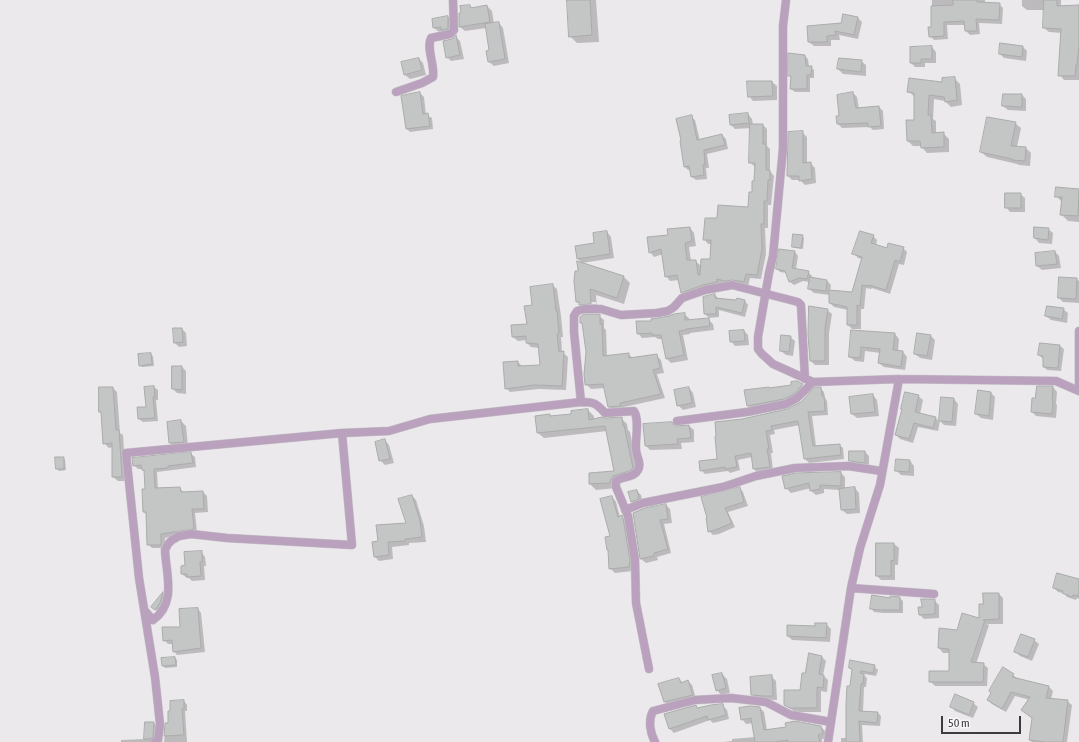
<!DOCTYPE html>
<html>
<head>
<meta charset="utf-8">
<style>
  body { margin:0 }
  #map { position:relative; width:1079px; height:742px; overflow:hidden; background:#ebe9ec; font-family:"Asap Condensed",sans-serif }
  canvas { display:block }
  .scale { position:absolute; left:941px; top:716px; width:80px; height:18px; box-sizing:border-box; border:2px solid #3d3c3d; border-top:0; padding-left:5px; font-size:12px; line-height:14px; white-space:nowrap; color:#3d3c3d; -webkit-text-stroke:3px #f9f6f9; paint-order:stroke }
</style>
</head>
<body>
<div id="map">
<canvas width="1079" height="742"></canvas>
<div class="scale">50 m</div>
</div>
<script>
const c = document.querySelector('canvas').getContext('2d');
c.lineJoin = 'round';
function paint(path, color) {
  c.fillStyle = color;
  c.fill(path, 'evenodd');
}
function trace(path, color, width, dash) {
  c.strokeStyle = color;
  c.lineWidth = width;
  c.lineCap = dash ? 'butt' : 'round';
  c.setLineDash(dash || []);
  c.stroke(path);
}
const shadow = new Path2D(`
  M568,0H596L599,42L577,43L570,36Z
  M932,0H985V3L999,4L1003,8L1002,24L979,23L980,34L970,35L966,31L965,25H947L948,39L934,40L930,36L932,28Z
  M1022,0H1061V7L1079,6V3V80H1064L1060,75L1062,33L1049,32L1044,28L1045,10H1027L1022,6Z
  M470,6L472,8L487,6L492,11L494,24L499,23L503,28L509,63L494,66L489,62L487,52L490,51L486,28L465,31L460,27V14Z
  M448,17L452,21V32L447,34L444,31L439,32L434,28Z
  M857,17L862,22L858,39L839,35L840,40H831V46H814L809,42L842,24Z
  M456,37L460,41L464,59L451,61L447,57L452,40Z
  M932,47L936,52V63H925V67H915L911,63Z
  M1023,47L1027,51L1026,61L1004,58L1000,54Z
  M805,56L808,59L809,67H811L814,70V78H810V92H795L791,89L792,77L790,75Z
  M419,59L423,63L426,75L410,79L405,75Z
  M861,61L866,65V76L843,74L838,69Z
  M954,78L960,84L962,105L951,107L945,101L934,99L933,119L936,121V134L943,133L949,139V152L927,153L921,146H913L908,141L915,121V97L908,91L944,83Z
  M748,82H772L777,86V100L753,101L749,96Z
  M420,93L424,97L426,115L432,118L433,129L410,132L406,128Z
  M853,93L857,97L859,109L879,107L883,111L884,129L873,130L870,127L842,128L838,124Z
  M1022,95L1026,99V111L1008,110L1003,106Z
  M748,114L752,119L753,125H763L767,129V146L770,149V171L774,176L771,205H768V228H765L766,254L761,279L750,278L748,286L721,283V286L686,296L682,292L679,280L670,281L666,276L663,254L654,257L650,252L669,236L690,228L694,233L696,246L689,247L691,261H695L700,265V270L711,260L712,244H708L704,239L718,219L749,208L755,182V167L750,162L751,128L735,129L731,125Z
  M691,117L695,120L700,141L722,135L726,139L728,149L707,154L709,168H706L707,179L696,180L692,177L691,170H688L684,166Z
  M1015,123L1021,128L1017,147L1026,148L1031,153L1030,166L1019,165L1017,164L987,157L981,152Z
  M802,132L807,137V164H811L815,168L816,183L805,185L800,180H792L788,176Z
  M1057,188L1079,190V222L1068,221L1061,214L1062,202L1056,196Z
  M1020,194L1025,198V212H1010L1006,207Z
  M1048,229L1053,233L1052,244L1039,243L1035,238Z
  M607,232L611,237L614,258L582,263L577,258Z
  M802,236L804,238L803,249L795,248L793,246Z
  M873,236L877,240L876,246L887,250L903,248L907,252L904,265L899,264L890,294L872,288L871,289L866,288L864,309H861V329H852L848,325V310L834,307L830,303V295L814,293L809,289L810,282L803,281L794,285L790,282L787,273L780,272L777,269L795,252L798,256L796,269L808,272L812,276L811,279L827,281L831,285L830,292L852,293L862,259L858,258L854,253Z
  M1055,252L1059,256L1061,268L1042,270L1037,266Z
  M624,277L630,283L624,304L596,295L597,310L587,311L577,301L575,281ZM596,302V304L582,305V303Z
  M1076,279L1079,281V303L1063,302L1059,298Z
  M552,285L557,289L561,316L563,337H561L562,352L568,357L566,390L539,389L510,392L506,388L518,362L522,366H541L539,348L531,347L527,343V340L518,341L513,337L528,325L533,305Z
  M715,295L719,299L745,301L748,305L745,317L719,310V317L709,318L705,314Z
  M1063,309L1068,313L1067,323L1051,320L1046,316Z
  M827,310L832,314L829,333V365H815L810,360Z
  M684,314L689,318V321L708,319L713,324L714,330L690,333V334L683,335L688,360L671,363L667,359L663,339H658L655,337L642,338L638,333L652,322Z
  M599,316L604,320V328L606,330L607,357L628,354L633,358L656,355L661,360L664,373L657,374L665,398L624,407L625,411L614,412L609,407L605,388L591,389L586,384L587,352L583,325L581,323Z
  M182,329L186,333L187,346L179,347L175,343Z
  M744,331L748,335L749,345L735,346L731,341Z
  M852,331L895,334L899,339L898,352H903L907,357L905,370L884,367L879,363L881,353L865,351L864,362L855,361L850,357Z
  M930,335L935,340L932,360L920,358L915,354Z
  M790,337L795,341L793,356L786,355L781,351Z
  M1060,346L1064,349L1061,371L1047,370L1044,367L1043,359L1039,355Z
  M151,354L153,356L154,366L142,367L140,365L139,355Z
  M182,367L186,371V394L177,393L173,389Z
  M797,382L805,388L787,402L751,409L748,406L746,390L769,388L770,389L792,386Z
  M145,387H154L158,390V400H156L158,421L143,422L139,419L147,408Z
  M1053,387L1057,392L1056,404L1057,405L1056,418L1036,416L1032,412L1036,399Z
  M113,388L117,392L120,433L123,435L126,481H118L113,477V447L109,448L104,443L102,413L100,412Z
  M689,388L693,393L696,407L683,410L678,405Z
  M820,388L824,392L825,398L827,401L828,415L812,416L816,446L839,445L843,448L844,459L809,463L805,459L800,425L774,430L775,434L770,435L773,453H771L773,470L758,473L754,469L752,457L738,460L740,470L730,473L728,471L705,474L701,470L718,460L742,420L788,410L801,403Z
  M991,393L995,397L993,420L981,418L976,414Z
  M873,395L877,400L879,416L857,418L852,414L850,398Z
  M918,396L923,400L920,414L936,418L940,423L942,398L954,399L958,404L956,426L944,425L940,421L938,431L918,427L913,443L900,439L896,435Z
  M588,410L594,416V420L621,418L627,424L628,430L630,432L638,474L616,484V488L596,490L590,484V473L615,472L607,431L544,438L538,433L550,415L552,417L572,414Z
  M181,421L186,426L188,446L175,447L170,443L168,423Z
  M689,426L694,430V442L681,443L682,449L650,450L646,446L675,427Z
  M385,440L389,445L394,463L385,465L380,460Z
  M850,452H865L869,456V467L854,465L850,460Z
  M191,454L195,457L196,467L157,472L158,489L180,488L184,493L203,492L207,496L208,512L195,513L197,532L165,538V548H152L148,544L147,515L144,512L146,490L145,472L143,469H138L134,465Z
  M63,458L65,460L66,470L59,471L57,469Z
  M897,460L910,461L914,466V476L901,475L896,470Z
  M841,473L845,477V489L855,488L859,493L860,513L847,514L842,510L840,490L824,489V493L816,495L811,491V488L791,493L786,488Z
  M739,488L743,492L748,506L728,512L735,527L719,534L713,535L709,531L707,519Z
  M637,491L641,495L643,503L637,505L632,501Z
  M412,496L416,500L424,526L426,542L409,543V545L392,547L393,559L379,561L375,557L379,542L407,524Z
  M612,497L616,502L620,517L621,516L626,521L633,571L615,573L610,568L609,551L608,550L611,537Z
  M666,505L670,509L672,523L664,524L671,553L657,557L658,560L646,563L641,559L634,514Z
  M877,544H894L899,548L898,565H895V580H881L877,576Z
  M201,552L205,557L206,566H204L205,580L192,581L189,578H187L182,574L186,566Z
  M1079,583V599L1077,598L1076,600L1067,597L1064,593L1058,592L1054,588Z
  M163,593L164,594L162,605L158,612L154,609Z
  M999,594L1003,598V624H987L989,625L976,664H983L988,668L987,686H935L930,681L950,672V653H943L939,648L940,629L958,631L980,619L984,605Z
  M900,598L903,601V613H883L874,612L871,608L891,599Z
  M934,600L939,605V618L924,619L920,615L923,608Z
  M198,609L201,613L205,652L177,655L174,651L173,644H168L164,640L181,628Z
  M826,624L831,629L830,642L792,640L788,636Z
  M1034,640L1039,644L1032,661L1020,656L1015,651Z
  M810,655L822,657L826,661L823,675L828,680L827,692L821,691V712H795L785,705L801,691Z
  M175,658L177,660V667L165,668L163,666Z
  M874,666L878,670L876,676L864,674V675L867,678L866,687H864L863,712L878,713L881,716L880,726L862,725L863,742H841V738H847L853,671L850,668Z
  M722,674L727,679L730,693L721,695L717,690Z
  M1013,675L1018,679L1049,687L1053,691L1051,699L1067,701L1072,705L1067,742H1032L1030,740L1033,719L1022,710L1030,700L1015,696L1006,712L992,704L988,700Z
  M771,676L776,681L777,700L757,699L752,694Z
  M679,679L683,683L688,681L692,685L696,699L669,706L665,702L660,685Z
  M184,701L187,705V711H185L187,742H164L166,724H169L171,712Z
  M973,703L978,707L973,718L955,711L951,706Z
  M722,705L727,710L729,719L713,723L710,720L674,733L670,729L698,709Z
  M760,708L764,712L767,730L821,727L825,731L827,738L822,739V742H724L732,741V739L755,737L753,723L746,724L742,719Z
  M146,723H154L157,726L154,742H121V740L145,739Z`);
const building = new Path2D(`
  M567,0H590L592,35L569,37Z
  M953,0H977V2L1000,3L999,20L976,19L977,31H965L964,21L944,22V36L929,37L928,27H931V6L953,5Z
  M1044,0H1057V6L1079,5V46L1077,65H1076L1075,76H1058L1061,29L1043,28Z
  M470,5L471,8L487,5L490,22L459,27V13H461L460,6Z
  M843,14L858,17L854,35L835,31L836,35L827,36V42H808L807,26L841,23Z
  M448,16V28L447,29L441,30V27L433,28L432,19Z
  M499,22L505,59L488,62L486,51L489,50L485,24Z
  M456,35L460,55L446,58L443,41L452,39Z
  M1000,43L1023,46L1022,57L999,54Z
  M932,46V59H921V63H910V47Z
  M788,53L805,55L806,66H812L811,75H807V89H790L791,76H788Z
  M419,58L422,70L404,75L401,62Z
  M839,58L862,60L861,72L837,69Z
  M955,77L957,100L945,102L944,97L929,95L928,115H931L932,133L944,132V147L921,148L920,141H907L906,120H914V93L907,92L909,78L942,82V78Z
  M747,81H772L773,96L748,97Z
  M420,92L423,114L428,113L430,126L406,129L401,96Z
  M853,92L856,108L879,106L881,126L868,127V123L837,124L836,116H839L837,95Z
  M1003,94H1022V107L1002,106Z
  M748,113L749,123L730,125L729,115Z
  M692,115L697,140L722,134L725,145L704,150L705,165H703L704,175L691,177L689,166L684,167L680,141L681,140L676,119Z
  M987,117L1016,122L1011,146L1026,147L1025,161L1012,160V159L980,152Z
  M750,124H763V144H766V170H770V180H768L767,201H764V224H761L762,249L757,275L746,274L744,282L733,280L725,281L717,279V282L703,285L681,293L677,275L665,277L661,249L649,253L647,237L668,235L667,229L690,227L692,241L685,243L687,260H696L698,275H700L701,259H710L711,240H703L705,218H717L718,205L748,207L749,192H752V181H754L755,163H749Z
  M803,131V163L811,162L812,179L799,181V176H787L788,132Z
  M1056,187L1079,189L1078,216L1060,215L1062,197H1055Z
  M1005,193H1021V208H1005Z
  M1034,227L1049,228L1048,240L1034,238Z
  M607,231L610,254L577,259L575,246L594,243L593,233Z
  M860,231L874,235L871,243L887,248L888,243L904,247L900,262L895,260L886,290L868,285L867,286L862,285L860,306L857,305V325H847V307L829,303V290L852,292L862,257L852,254Z
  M793,234L803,235L801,248L792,247Z
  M779,249L795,251L792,268L809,271L807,279L799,278L789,282L785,271L776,269Z
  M1055,251L1057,264L1036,266L1035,253Z
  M577,261L624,276L617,298L590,289L591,304L579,305V302H576L574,281L575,271H578Z
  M810,277L827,280L826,291L808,289Z
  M1059,277L1077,278L1076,299L1058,298Z
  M553,284L556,311H557L559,333L557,334L559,352L564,351L562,386L534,385L505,389L503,362L518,361V366L540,365L538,344L526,343V336L512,337L511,325L527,324L524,306L532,305L530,287Z
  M715,294V298L736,300L737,298L745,300L742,313L716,307V314H704L703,297Z
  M809,306L828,309L825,328V361H810L808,335Z
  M1047,306L1064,308L1062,319L1045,316Z
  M685,313V320L709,318L710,326L686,329V330L679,331L684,355L666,359L661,335H652V333L637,334L636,321H651V319L669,316L674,314Z
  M585,314H600V324H602L603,356L629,353V358L657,354L660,368L653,370L661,394L620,403L621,406L608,407L603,384L585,385L584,374L586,352L582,323H580V317Z
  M173,328H182L183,342L174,343Z
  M744,330L745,341L730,342L729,331Z
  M851,330L895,333L893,350L903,351L901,367L878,363L880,349L861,347L860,358L849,357Z
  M917,333L931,335L927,356L914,354Z
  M781,335L791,336L789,352L780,351Z
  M1040,343L1060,345L1058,368L1043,367V356L1038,355Z
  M151,353L152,364L139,366L138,354Z
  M172,366H182V390L172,389Z
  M797,381L803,384L794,394L784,399L747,406L744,390L769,387V388L791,385V382Z
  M154,386L155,397H153L155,418L138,419L137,407H146L144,387Z
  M1037,386H1053L1052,400H1053L1052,414L1031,412L1032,398H1035Z
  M99,387H113L116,430H119L122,477H112V443L103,444L101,412H99Z
  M689,387L692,403L677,406L674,390Z
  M815,387H821L822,396H824L825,411L808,412L813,446L840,444L841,455L804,459L798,421L771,426L772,430L766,431L769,449H767L770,467L753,469L751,453L735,456L737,467L725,469V467L700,471L699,461L717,459L715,437L716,436L715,422L742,419L787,409L801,402Z
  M978,390L991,392L989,416L975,414Z
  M905,392L919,395L915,412L936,417L933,428L914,423L909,439L895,435L902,409H901Z
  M873,394L875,412L851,414L849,397Z
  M941,397L954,398L952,422L939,421Z
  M588,409L589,420L602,417L605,418L622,417L623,426L624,425L633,468L629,471L613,476L611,479L610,483L589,484V473L614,471L605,426L537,433L535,416L550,414V416L571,414V411Z
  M181,420L184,442L169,443L167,422Z
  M672,422L675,426L689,425L691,438L677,439L678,444L645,446L643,424Z
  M385,439L390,459L379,461L375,442Z
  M849,451H865V463L849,461Z
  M191,452L193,463L168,466V468L154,469L155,488L180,487L181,492L203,491L204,509H192L194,529L161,534V545H147L146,512H143L142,489H145L144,470H142L141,465L133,466L132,458Z
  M55,457H64V469H56Z
  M896,459L910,460L909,472L895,471Z
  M841,472V486L820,485V489L810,491L809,483L785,489L782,476L796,473Z
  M740,487L744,502L725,508L732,523L715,530L708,532L706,518H707L701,497Z
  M855,487L856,509L841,510L839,489Z
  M637,490L639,499L631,502L628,492Z
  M412,495L420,521L422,537L405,539V541L388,542L389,555L374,557L372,542L378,541L376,525L406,523L398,499Z
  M612,496L618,517L622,515L623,518L630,560L629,567L609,569L608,550H607L605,537L610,536L600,499Z
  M666,504L668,519L660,520L668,549L654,553V556L640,559L633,513L645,508Z
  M876,543H894V561L891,560V576H876Z
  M202,551V562H200L201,576L187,577V574H181V566L185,565L184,552Z
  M1057,573L1079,579V596L1073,595L1072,597L1062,593L1063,591L1053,588Z
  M163,592L160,603L155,610L151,607Z
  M983,593H999V619L983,620H985L971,662L984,663L983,682H929V671H949V649L938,648L939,628L957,630L962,613L979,618V604H983Z
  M872,595L890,598V596L900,597V610H879L870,609Z
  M921,599H935V614L919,615L918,607H922Z
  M198,608L201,648L173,652L172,640L163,641L162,627H180L179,609Z
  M815,623H827L826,638L787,636V625L815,626Z
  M1021,634L1035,639L1028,657L1014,652Z
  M809,653L822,656L819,674L824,675L823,688L817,687V708H790L784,705V690H800L802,673H805Z
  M175,657L176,665L162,666L161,658Z
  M850,660L875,665L873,673L861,671L860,673L864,674L863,684H861L859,711L878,712L877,723L859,721L860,742H846V704L847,686H850L852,669L849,668Z
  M1003,667L1014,674L1012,677L1049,686L1046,698L1068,700L1063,742H1044L1029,740L1032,718L1021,710L1030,697L1011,692L1002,709L987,700L991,693L989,691Z
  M722,673L726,688L716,691L712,675Z
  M772,675L773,696H764L751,695L750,677Z
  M679,678L681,683L688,680L693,695L664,702L658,684Z
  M955,694L974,702L969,715L950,707Z
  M184,700V709H182L184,735L164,736L165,723H168V711H170V701Z
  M723,704L726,715L708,720L707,716L669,729L664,714L696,705L697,708L711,705Z
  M751,706L760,707L764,730L786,727L785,723L795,721L821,726L823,733L818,735L820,742H788V740L774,742H755L751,718L741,720L739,708Z
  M145,722H154L153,737L150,739H144Z`);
const minor = new Path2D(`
  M786,0L783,26V148L773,256L769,273L758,337V349L762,354L773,364L813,382L899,379L1056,381L1079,391
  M396,92L422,83L433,77C435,64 426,49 431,38L450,34L454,30L453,0
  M1079,391V331
  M581,402L574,332V316L577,311L584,309H601L621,315L657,313L668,311L674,307L682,298L705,290L732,285L798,302L801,305L805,379
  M677,421L747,412L786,404L797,398L813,382
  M625,510L643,503L723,487L756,476L795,468L848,466L881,471
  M851,588L934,594
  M145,611L153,620C177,603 166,574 165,550L168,544L172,540L179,536L191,534L227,538L352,545L342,433
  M155,742L158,740L160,724L155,677L139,578L126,453L342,433L389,431L430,419L581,402C594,402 596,403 605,413L634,411C640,421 635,438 636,449C636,456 642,463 638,470C634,478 623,476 616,481V487L628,516L635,560L636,603L649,669
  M655,742C650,733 648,720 653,711L695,700L731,698L766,702L791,715L831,722
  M828,742L851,588L860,548L880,485L899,379`);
paint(shadow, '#0003');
paint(building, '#c3c6c4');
trace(building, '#a9acaa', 1);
trace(minor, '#c8c6c9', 9);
trace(minor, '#baa1be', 8);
</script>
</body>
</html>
